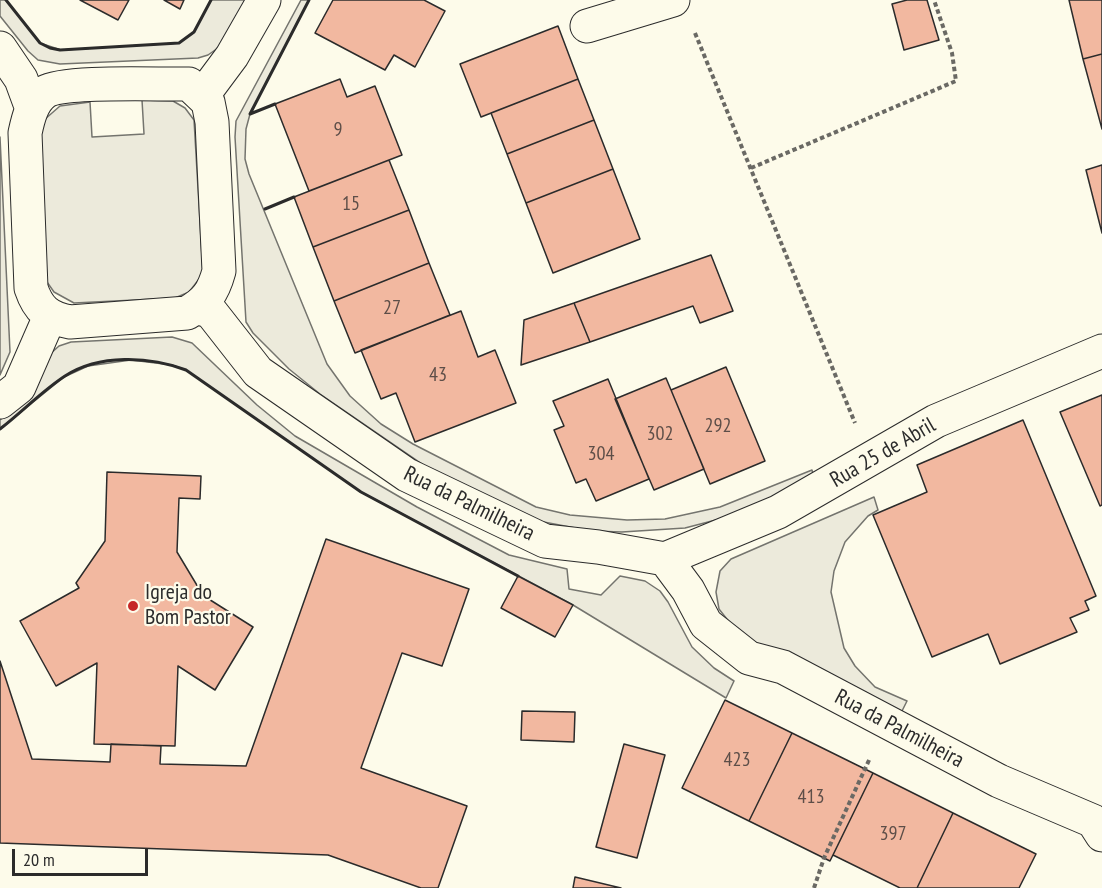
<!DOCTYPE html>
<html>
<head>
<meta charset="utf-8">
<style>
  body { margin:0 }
  #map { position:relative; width:1102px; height:888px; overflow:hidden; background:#fdfbea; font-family:"PT Sans Narrow",sans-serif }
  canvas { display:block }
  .scale { position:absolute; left:12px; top:849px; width:136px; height:27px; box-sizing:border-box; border:3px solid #2b2b2b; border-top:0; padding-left:8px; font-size:18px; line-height:21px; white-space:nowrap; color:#2b2b2b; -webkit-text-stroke:4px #fdfbea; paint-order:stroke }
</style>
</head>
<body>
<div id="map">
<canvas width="1102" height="888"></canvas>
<div class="scale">20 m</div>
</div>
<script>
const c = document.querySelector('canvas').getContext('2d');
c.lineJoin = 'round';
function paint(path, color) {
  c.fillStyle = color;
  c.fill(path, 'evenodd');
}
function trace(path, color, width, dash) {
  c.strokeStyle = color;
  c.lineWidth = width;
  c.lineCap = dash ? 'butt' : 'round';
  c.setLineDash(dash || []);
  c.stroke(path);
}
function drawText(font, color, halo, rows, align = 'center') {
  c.font = font + ' "PT Sans Narrow",sans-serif';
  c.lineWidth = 4.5;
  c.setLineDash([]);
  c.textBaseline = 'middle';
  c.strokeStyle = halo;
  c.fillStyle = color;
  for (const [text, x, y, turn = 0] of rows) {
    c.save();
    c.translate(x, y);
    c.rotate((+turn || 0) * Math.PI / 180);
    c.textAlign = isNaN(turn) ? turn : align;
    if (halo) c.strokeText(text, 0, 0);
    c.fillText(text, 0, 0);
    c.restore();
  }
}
const parking = new Path2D(`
  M0,0H6L40,43L61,50L179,43L194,32L211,0H247L218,48L208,55L198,58L60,64L38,60L28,51L0,16Z
  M301,0H309L250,114L246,129L245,159L249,174L327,364L350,396L381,424L413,444L536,507L570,515L627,520L665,519L720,507L812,470L815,482L735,515L685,528L622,532L591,531L528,519L428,468L320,394L289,369L253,333L246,322L235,137L236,121Z
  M142,100L173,101L185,108L194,120L203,274L189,292L175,298L74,303L54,292L47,282L39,139L44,120L60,106L90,102L92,137L144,134Z
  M0,137L10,352L0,375Z
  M172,337L192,343L257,405L295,436L417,507L509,555L567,569L569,589L601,595L620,576L645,581L660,591L668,602L692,647L714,668L734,681L726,698L573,605L361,492L186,370L172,365L131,360L88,366L64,377L0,429V420L13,410L49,355L59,346L71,342Z
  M874,497L878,510L868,516L845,542L834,571L831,592L844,648L855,666L875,687L907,701L897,721L750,640L730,623L719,609L716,592L720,571L731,559Z`);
const building = new Path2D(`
  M80,0H129L118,20Z
  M164,0H184L180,9Z
  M333,0H424L445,11L415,67L394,55L385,70L315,33Z
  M907,0H927L939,40L904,50L892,4Z
  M1069,0H1102V54L1083,59Z
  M558,26L578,79L481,117L460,64Z
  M1102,54V129L1083,59Z
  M340,79L347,97L375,86L402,155L309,191L275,104Z
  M578,79L594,120L507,154L491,113Z
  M594,120L613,169L526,203L507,154Z
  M389,160L409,210L313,247L294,197Z
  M1102,165V233L1086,170Z
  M613,169L640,239L553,273L526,203Z
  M409,210L429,263L334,301L313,247Z
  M711,255L733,311L700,323L693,306L590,342L574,303Z
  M429,263L450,315L355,353L334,301Z
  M574,303L590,342L521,365L524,320Z
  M461,311L478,357L495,350L516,403L415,442L396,393L381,399L361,350Z
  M726,367L765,461L710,484L671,390Z
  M666,378L704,469L654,490L615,399Z
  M608,379L649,479L596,501L586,479L576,483L554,430L564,426L553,401Z
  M1102,395V505L1100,506L1060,412Z
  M1023,420L1096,596L1085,601L1089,610L1070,618L1077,632L1000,664L988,634L932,657L873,515L927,492L917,465Z
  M107,472L201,476L200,499L179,498L177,552L198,587L196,591L253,627L215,690L178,666L175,746L94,744L97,663L56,686L20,621L79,588L76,583L105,541Z
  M326,539L469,589L442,666L402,653L361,768L467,806L438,888H421L328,855L0,843V661L32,759L110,762L111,744L161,746L160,764L246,766Z
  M518,576L573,605L555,637L501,608Z
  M725,700L792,733L749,821L682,788Z
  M522,711L575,712L574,742L521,740Z
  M792,733L873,773L830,861L749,821Z
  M624,744L665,755L637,858L596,847Z
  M873,773L953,813L917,888H900L833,855Z
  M953,813L1036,854L1019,888H917Z
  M575,877L621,888H573Z`);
const path = new Path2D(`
  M695,33L855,423
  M751,168L956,81L952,53L934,0
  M814,888L824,858L870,758`);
const minor = new Path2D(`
  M587,26L673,0
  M0,48L21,79L32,109
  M189,84L208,102L212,122L219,271C213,293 206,302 187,313L70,322C48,318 38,309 31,288L25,133C28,119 32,101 45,92C65,80 162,85 189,84Z
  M203,95L232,56L264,0
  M197,307L211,312L258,372L407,475L545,541L598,547L665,559L688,590L706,624L749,658L783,667L999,781L1093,821L1102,835
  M0,402L19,387L50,316
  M665,559L778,512L936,421L1102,351`);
const wall = new Path2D(`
  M6,0L40,43L50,48L60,50L179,43L194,32L211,0
  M275,104L250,114L309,0
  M265,209L294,197
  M0,429C22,412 42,391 65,376C99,354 149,356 186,370L361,492L518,576`);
const markers = [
  [133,606,6,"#c62828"]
];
const numberNames = [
  ["9",338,130],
  ["15",351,204],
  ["27",392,308],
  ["43",438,375],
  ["292",718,426],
  ["302",660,434],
  ["304",601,454],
  ["423",737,760],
  ["413",811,797],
  ["397",893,834]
];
const streetNames = [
  ["Rua 25 de Abril",883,453,-30],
  ["Rua da Palmilheira",469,504,26],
  ["Rua da Palmilheira",899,729,28]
];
const poiNames = [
  ["Igreja do",145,593],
  ["Bom Pastor",145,618]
];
paint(parking, '#eceadb');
trace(parking, '#74746e', 1.5);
paint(building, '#f2b8a0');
trace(building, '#2b2b2b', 1.5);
trace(minor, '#2b2b2b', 35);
trace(path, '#6a6964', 4, [4.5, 3]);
trace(minor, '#fdfbea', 33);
trace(wall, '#2b2b2b', 3);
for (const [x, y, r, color] of markers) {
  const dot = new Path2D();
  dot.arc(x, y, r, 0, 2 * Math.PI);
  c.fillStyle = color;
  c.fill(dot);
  trace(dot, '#fdfbea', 2);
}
drawText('20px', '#5d4e48', null, numberNames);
drawText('22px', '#2b2b2b', '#fdfbea', streetNames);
drawText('22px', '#2b2b2b', '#fdfbea', poiNames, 'left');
</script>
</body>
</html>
